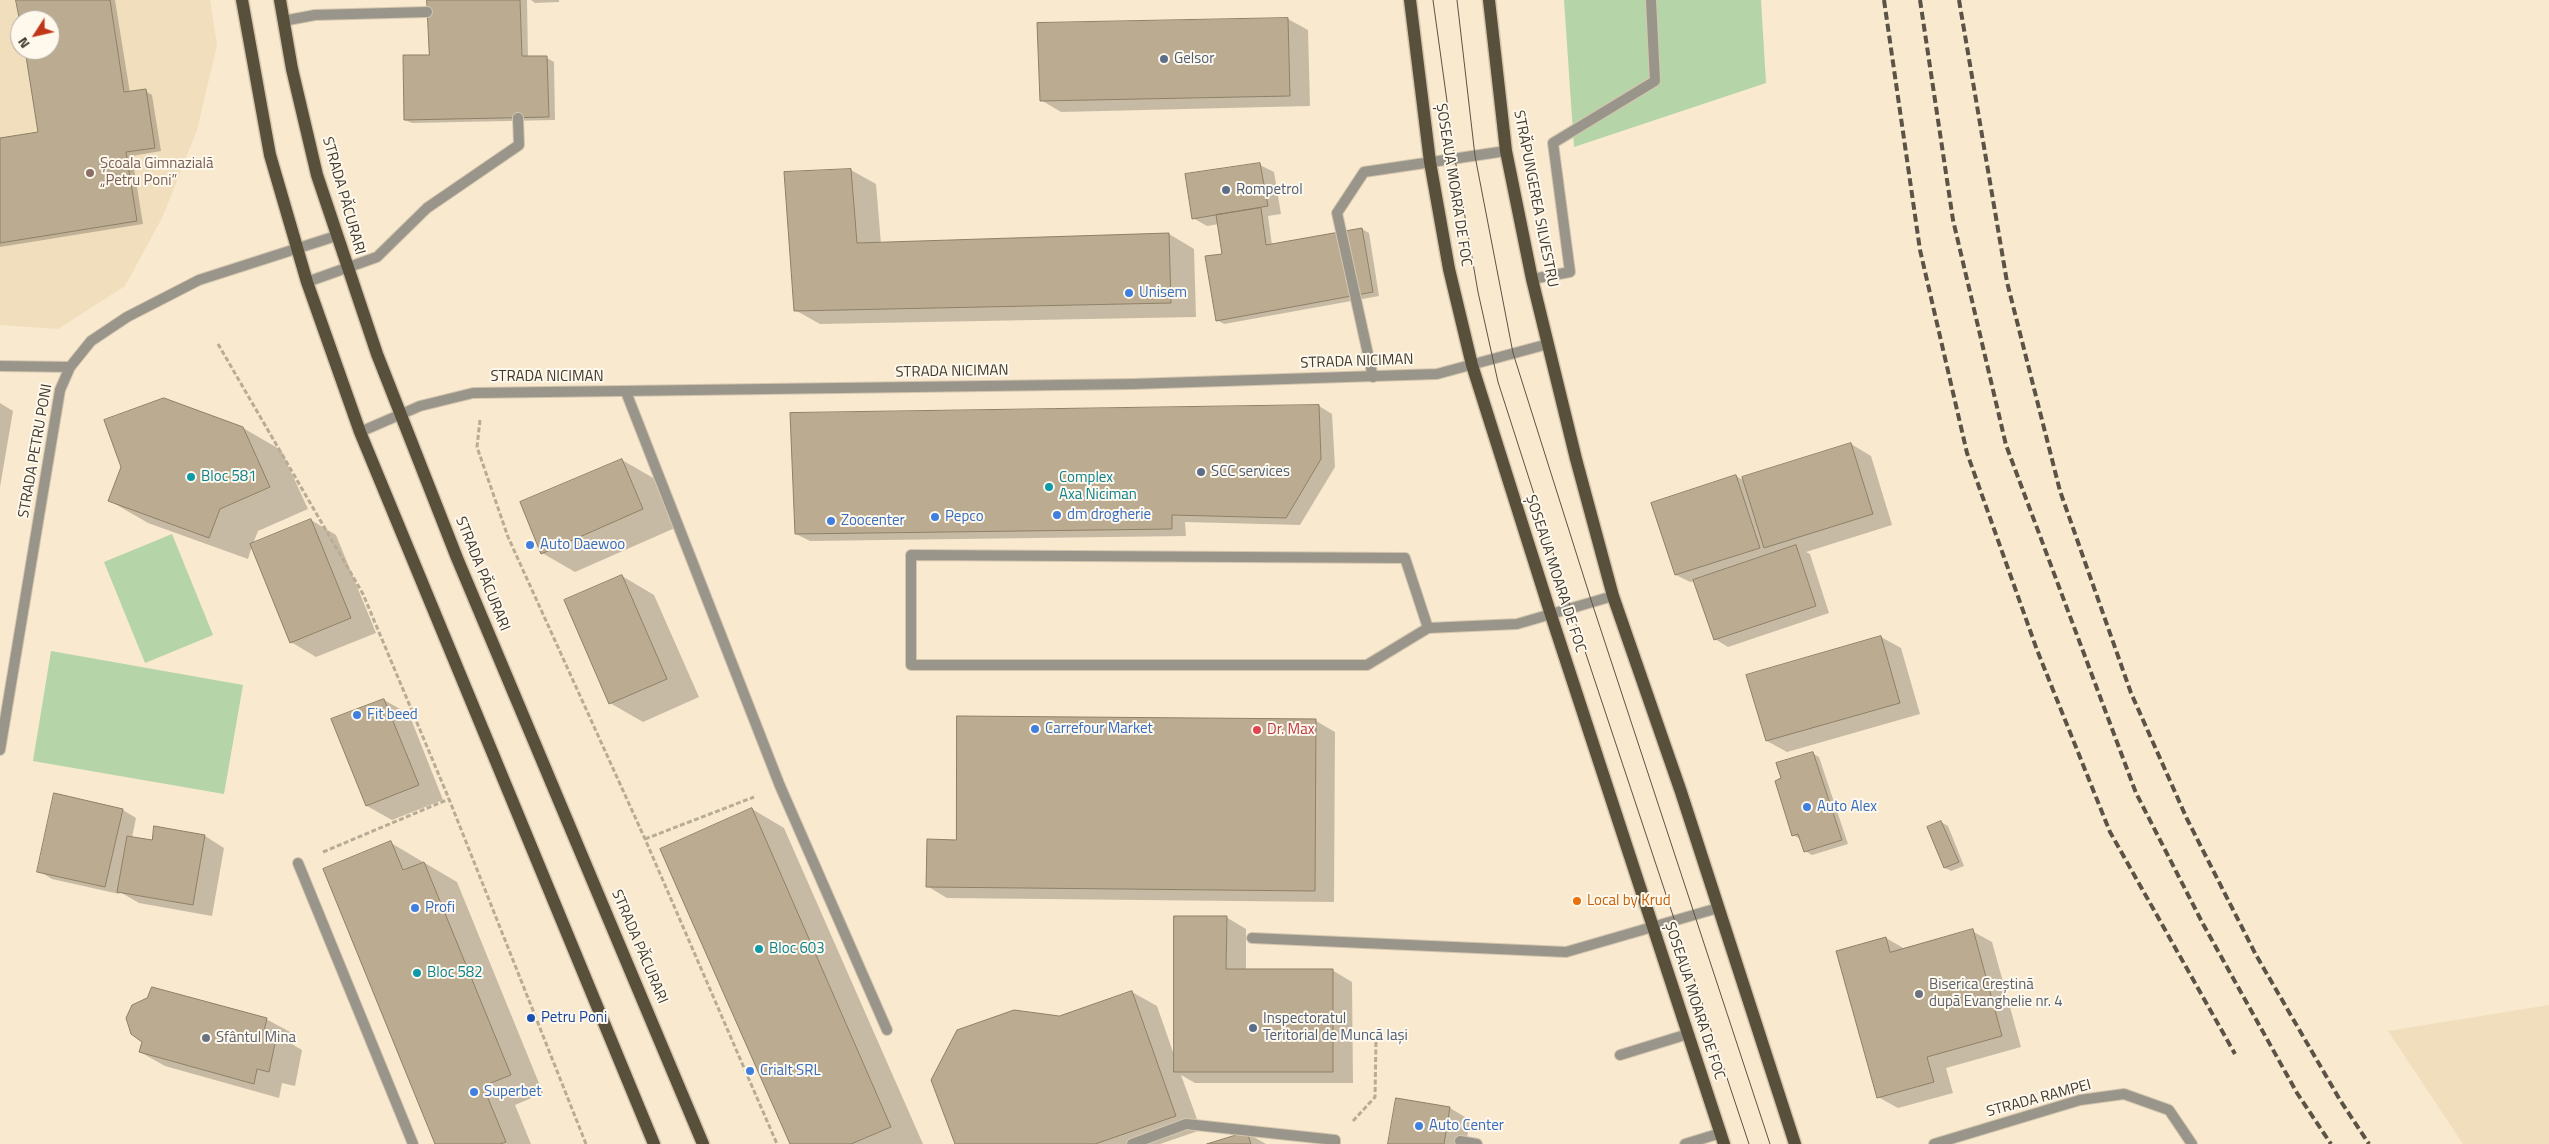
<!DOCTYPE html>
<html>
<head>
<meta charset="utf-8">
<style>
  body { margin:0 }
  #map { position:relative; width:2549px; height:1144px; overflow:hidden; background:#f9e9ce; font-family:"Titillium Web",sans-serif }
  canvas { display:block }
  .north { position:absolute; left:10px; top:10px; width:50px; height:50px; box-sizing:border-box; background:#fef8ed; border:1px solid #b2aca1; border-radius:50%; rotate:235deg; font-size:14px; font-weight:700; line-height:20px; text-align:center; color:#3f392e }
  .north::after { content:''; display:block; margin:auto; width:18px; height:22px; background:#c13617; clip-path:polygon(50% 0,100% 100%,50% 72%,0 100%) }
</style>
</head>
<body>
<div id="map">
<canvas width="2549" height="1144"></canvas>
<div class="north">N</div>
</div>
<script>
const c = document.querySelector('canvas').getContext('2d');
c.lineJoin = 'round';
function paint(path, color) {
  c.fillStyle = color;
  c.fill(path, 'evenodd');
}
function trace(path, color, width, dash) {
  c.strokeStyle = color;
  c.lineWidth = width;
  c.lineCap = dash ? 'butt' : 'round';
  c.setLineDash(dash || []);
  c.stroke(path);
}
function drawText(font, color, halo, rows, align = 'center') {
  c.font = font + ' "Titillium Web",sans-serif';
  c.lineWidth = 4;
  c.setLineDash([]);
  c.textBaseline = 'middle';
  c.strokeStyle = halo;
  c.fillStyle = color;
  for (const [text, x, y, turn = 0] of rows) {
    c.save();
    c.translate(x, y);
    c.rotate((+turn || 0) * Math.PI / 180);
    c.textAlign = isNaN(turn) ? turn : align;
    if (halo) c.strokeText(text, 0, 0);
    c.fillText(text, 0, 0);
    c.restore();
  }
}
const built = new Path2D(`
  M0,0H210L217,45L197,130L163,216L125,286L58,329L0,325ZM20,20H50V50H20Z
  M2549,1005V1144H2463L2388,1031Z`);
const green = new Path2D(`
  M1564,0H1761L1766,83L1574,147Z
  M172,534L213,635L145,663L104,562Z
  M51,651L243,685L224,794L33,761Z`);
const shadow = new Path2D(`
  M18,0H115L130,93L145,91L152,95L161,151L132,156L143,224L0,247V140L39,133L26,50H50V20H21Z
  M429,0H527L528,58H547L554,62L555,120L412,123L405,120L431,56Z
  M531,0H559V2L535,3Z
  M1288,19L1308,30L1310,106L1061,112L1041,100Z
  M1260,165L1274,172L1281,214L1268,216L1272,245L1362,229L1369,233L1379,296L1224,324L1217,320L1224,255L1219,224L1207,226L1193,218Z
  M851,170L876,184L881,244L1169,234L1194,249L1196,317L820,324L795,310Z
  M0,403L13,411L0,487Z
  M1319,406L1332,414L1335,467L1300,525L1185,522L1186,536L810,541L796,534Z
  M243,428L281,450L308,509L258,531L253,544L311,520L336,535L376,633L316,657L291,642L252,546L248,559L148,523L110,501Z
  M1851,444L1871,456L1892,525L1806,552L1810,554L1829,613L1728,647L1715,639L1695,581L1690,582L1676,575L1653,504L1736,476L1745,481Z
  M622,460L655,479L675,528L575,572L542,553Z
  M622,576L654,595L699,697L643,722L610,703Z
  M1881,637L1901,648L1920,714L1787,752L1767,741Z
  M384,700L409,714L443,800L392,820L367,806Z
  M1316,721L1335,732L1334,902L947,898L927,886L958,841Z
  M1812,753L1819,757L1848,844L1812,855L1805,851L1800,839L1793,835Z
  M752,809L784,828L923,1144H791Z
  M123,810L136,818L132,838L153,841L205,836L224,848L212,916L139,903L120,892L119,894L52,879L39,871Z
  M1941,822L1948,826L1964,866L1951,871L1945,868Z
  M391,843L457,882L543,1093L515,1105L531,1144H436Z
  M1226,917L1246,929V970H1332L1352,982L1353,1083H1195L1181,1075L1201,1130L1160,1144H956L1059,1017L1132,992L1157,1006L1174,1055Z
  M1972,931L1992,942L2021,1047L1946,1068L1953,1093L1898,1108L1878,1097L1886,938L1905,949Z
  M266,1019L292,1033L290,1043L302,1050L295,1086L282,1083L279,1098L165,1066L140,1052Z
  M1397,1099L1450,1108L1470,1120L1466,1144H1390Z
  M1247,1133L1266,1144H1273H1211Z`);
const building = new Path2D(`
  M16,0H110L124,92L146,89L155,148L126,152L137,221L0,243V138L38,132L25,50H50V20H20V22Z
  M427,0H520L522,56H547L549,117L404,120L403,55H429Z
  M1288,18L1290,96L1040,101L1037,23Z
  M1260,163L1268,206L1192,219L1185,174Z
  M851,169L857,243L1169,233L1171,303L794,311L784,172Z
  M1261,208L1266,245L1362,228L1373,292L1216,321L1205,256L1222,254L1216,215Z
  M164,398L243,427L270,487L220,509L209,538L108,501L121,467L104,420Z
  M1319,405L1321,459L1286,518L1172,515V529L795,534L790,413Z
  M1851,443L1873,514L1764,548L1742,477Z
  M622,459L643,509L541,554L520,502Z
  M1736,475L1760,548L1675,575L1651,503Z
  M311,519L351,618L290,643L250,544Z
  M1796,545L1816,606L1714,640L1693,580Z
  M622,575L667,679L609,704L564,600Z
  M1881,636L1900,703L1766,741L1746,675Z
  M384,699L419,785L366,806L331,719Z
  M957,716L1316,719L1315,891L926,887L927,839L956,840Z
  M1813,752L1842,840L1804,852L1798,834L1792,836L1775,781L1781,778L1776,763Z
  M54,793L123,809L105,887L37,872Z
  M752,808L891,1127L851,1144H790L660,849Z
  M1941,821L1959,862L1944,868L1927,827Z
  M154,826L205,835L193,905L117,892L127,836L152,840Z
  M391,841L403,870L424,862L511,1075L483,1086L506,1142L500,1144H435L323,869Z
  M1174,916H1227L1226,969H1333V1072H1174Z
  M1973,929L2002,1036L1927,1057L1934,1082L1877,1098L1836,951L1886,937L1890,952Z
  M152,987L267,1018L264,1031L277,1034L269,1072L257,1069L254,1084L139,1052L142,1042L131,1034L126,1018L132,1005L147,998Z
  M1132,991L1176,1116L1095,1144H955L931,1080L957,1030L1014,1010L1059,1016Z
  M1396,1098L1450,1107L1444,1144H1388Z
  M1247,1132L1251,1144H1207Z`);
const path = new Path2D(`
  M218,344L363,594L449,799L586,1144
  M480,420L477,447L508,537L645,839L777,1144
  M645,839L754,797
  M323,852L449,799
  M1353,1121L1375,1097L1376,1040`);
const service = new Path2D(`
  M283,21L315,15L427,12
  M1532,279L1570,272L1553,143L1655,81L1651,0
  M307,282L377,257L427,208L519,145L518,118
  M0,366L70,367
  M1373,377L1337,213L1364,172L1506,151
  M626,392L780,786L887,1030
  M1428,628L1405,558L911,555V665H1367L1428,628L1517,624L1613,596
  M298,863L413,1144
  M1252,938L1566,952L1718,908
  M1620,1055L1688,1034
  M1460,1141L1477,1144
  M1132,1144L1186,1124L1335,1140V1144
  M1685,1144L1721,1133`);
const minor = new Path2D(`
  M0,750L60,390L70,367L91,341L127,317L199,280L336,236
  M1934,1144L2080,1100L2124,1094L2169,1110L2192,1144`);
const tertiary = new Path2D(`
  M360,432L420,406L473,393L1133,384L1437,374L1548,344`);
const primary = new Path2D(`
  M242,0L270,155L307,282L360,432L654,1144
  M280,0L292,69L317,175L377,354L457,558L703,1144
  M1410,0L1430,162L1449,269L1472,365L1551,615L1724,1144
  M1489,0L1506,151L1532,279L1576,459L1613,596L1681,792L1795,1144`);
const tram = new Path2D(`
  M1433,0L1455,159L1478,292L1498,382L1571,609L1749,1144
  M1457,0L1475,156L1513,353L1592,603L1770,1144`);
const rail = new Path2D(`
  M1884,0L1920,250L1967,453L2037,650L2110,832L2235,1054
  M1920,0L1953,220L2006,445L2136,793L2203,924L2297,1093L2331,1144
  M1959,0L2007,282L2060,491L2131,693L2187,819L2256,955L2340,1100L2369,1144`);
const markers = [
  [1164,59,5,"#5c6f8a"],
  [90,173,5,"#8d6e63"],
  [1226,190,5,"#5c6f8a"],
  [1129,293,5,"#3f7fe0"],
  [1201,472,5,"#5c6f8a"],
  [191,477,5,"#0f9aa8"],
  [1049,487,5,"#0f9aa8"],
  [1057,515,5,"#3f7fe0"],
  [935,517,5,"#3f7fe0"],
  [831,521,5,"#3f7fe0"],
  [530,545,5,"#3f7fe0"],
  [357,715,5,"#3f7fe0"],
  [1035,729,5,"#3f7fe0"],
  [1257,730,5,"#e0444e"],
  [1807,807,5,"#3f7fe0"],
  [1577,901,5,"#e8710a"],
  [415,908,5,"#3f7fe0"],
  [759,949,5,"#0f9aa8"],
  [417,973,5,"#0f9aa8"],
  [1919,994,5,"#6b7280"],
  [531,1018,5,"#1a4fb4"],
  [1253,1028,5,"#5c6f8a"],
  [206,1038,5,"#6b7280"],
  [750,1071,5,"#3f7fe0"],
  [474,1092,5,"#3f7fe0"],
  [1419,1126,5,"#3f7fe0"]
];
const serviceNames = [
  ["Gelsor",1174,59],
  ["Rompetrol",1236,190],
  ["SCC services",1211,472],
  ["Inspectoratul",1263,1019],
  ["Teritorial de Muncă Iași",1263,1036]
];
const educationNames = [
  ["Şcoala Gimnazială",100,164],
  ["„Petru Poni”",100,181]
];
const streetNames = [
  ["ȘOSEAUA MOARA DE FOC",1453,185,81],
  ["STRADA PĂCURARI",343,196,74],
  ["STRĂPUNGEREA SILVESTRU",1535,199,79],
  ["STRADA NICIMAN",1357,362,-2],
  ["STRADA NICIMAN",952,372,-1],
  ["STRADA NICIMAN",547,377],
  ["STRADA PETRU PONI",36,451,-80],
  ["STRADA PĂCURARI",482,574,68],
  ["ȘOSEAUA MOARA DE FOC",1555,574,72],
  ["STRADA PĂCURARI",639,947,67],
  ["ȘOSEAUA MOARA DE FOC",1694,1001,72],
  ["STRADA RAMPEI",2039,1099,-15]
];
const shopNames = [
  ["Unisem",1139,293],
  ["dm drogherie",1067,515],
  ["Pepco",945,517],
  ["Zoocenter",841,521],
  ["Auto Daewoo",540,545],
  ["Fit beed",367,715],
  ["Carrefour Market",1045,729],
  ["Auto Alex",1817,807],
  ["Profi",425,908],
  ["Crialt SRL",760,1071],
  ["Superbet",484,1092],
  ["Auto Center",1429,1126]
];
const cultureNames = [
  ["Bloc 581",201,477],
  ["Complex",1059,478],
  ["Axa Niciman",1059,495],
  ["Bloc 603",769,949],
  ["Bloc 582",427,973]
];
const healthNames = [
  ["Dr. Max",1267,730]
];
const foodNames = [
  ["Local by Krud",1587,901]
];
const worshipNames = [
  ["Biserica Creștină",1929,985],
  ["după Evanghelie nr. 4",1929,1002],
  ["Sfântul Mina",216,1038]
];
const transitNames = [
  ["Petru Poni",541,1018]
];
paint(built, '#f1debc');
paint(green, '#b5d4a7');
paint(shadow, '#0003');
paint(building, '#baab91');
trace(building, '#8e8067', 1);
trace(service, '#d4c6ae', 12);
trace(minor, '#d4c6ae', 12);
trace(tertiary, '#d4c6ae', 12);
trace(primary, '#d4c6ae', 15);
trace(path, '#b8ac96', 3, [5, 2.5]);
trace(service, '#9a958a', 10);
trace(minor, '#9a958a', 10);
trace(tertiary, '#9a958a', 10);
trace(primary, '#59503b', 12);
trace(tram, '#5b5346', 1);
trace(rail, '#5b5346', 4, [8, 4]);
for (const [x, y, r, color] of markers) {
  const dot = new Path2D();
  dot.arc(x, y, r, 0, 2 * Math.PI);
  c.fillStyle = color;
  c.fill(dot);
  trace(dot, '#fef8ed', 2);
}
drawText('15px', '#4e5e75', '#fef8ed', serviceNames, 'left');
drawText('15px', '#785e54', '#fef8ed', educationNames, 'left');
drawText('15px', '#3f392e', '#fef8ed', streetNames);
drawText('15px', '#366cbe', '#fef8ed', shopNames, 'left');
drawText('15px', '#0d838f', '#fef8ed', cultureNames, 'left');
drawText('15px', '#be3a42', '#fef8ed', healthNames, 'left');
drawText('15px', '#c56008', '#fef8ed', foodNames, 'left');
drawText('15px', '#5b616d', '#fef8ed', worshipNames, 'left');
drawText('15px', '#164399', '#fef8ed', transitNames, 'left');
</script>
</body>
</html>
